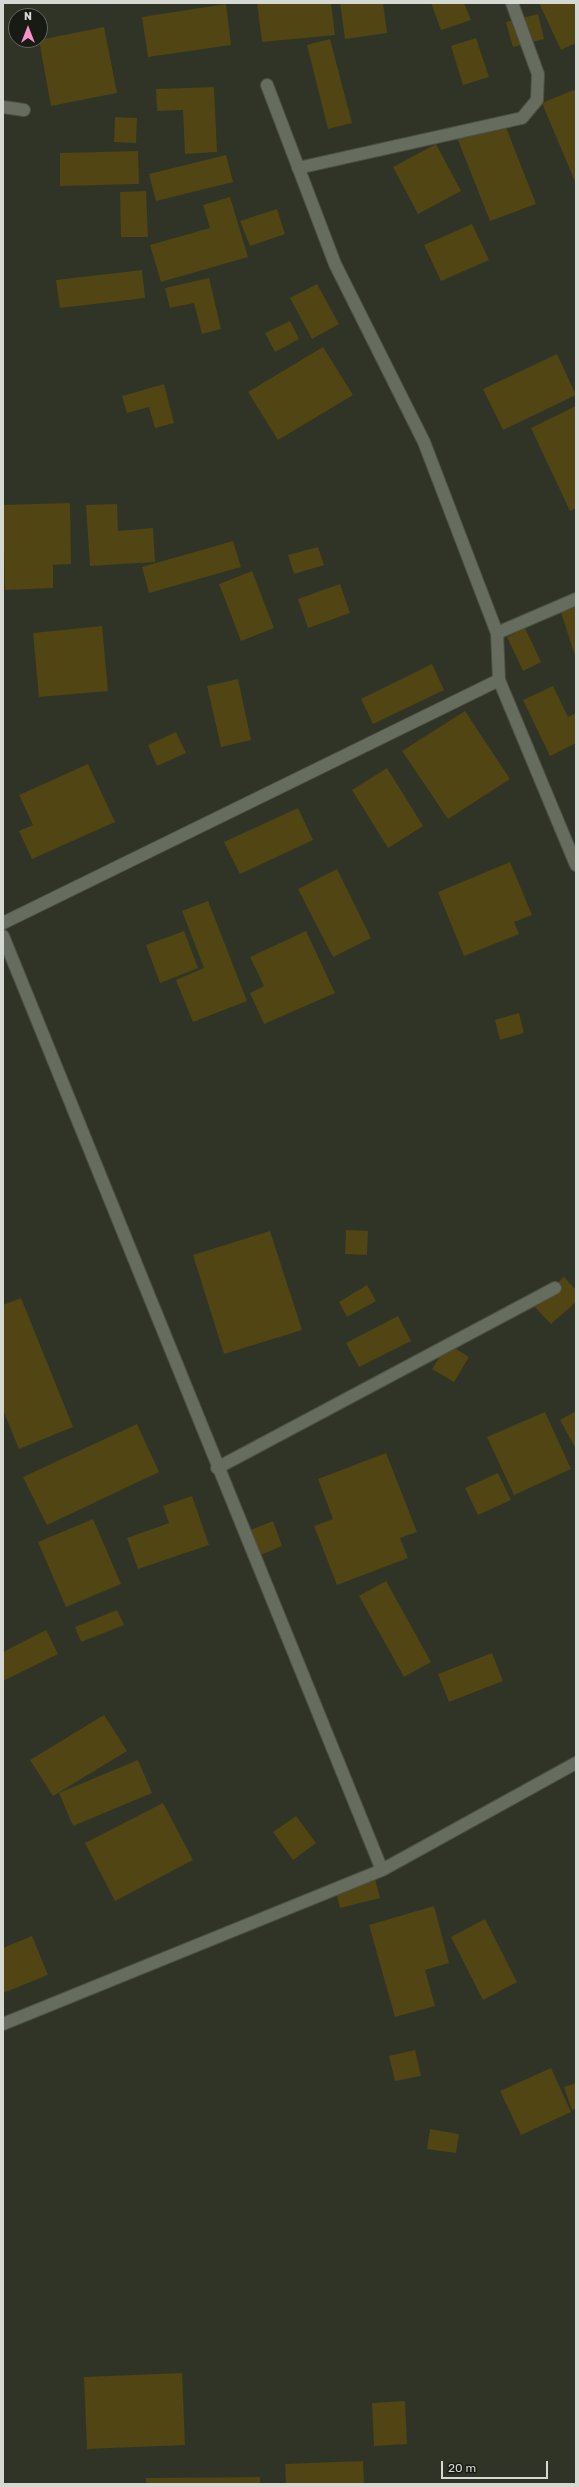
<!DOCTYPE html>
<html>
<head>
<meta charset="utf-8">
<style>
  body { margin:0 }
  #map { position:relative; width:579px; height:2487px; overflow:hidden; background:#2f3426; font-family:Rubik,sans-serif }
  canvas { display:block }
  .frame { position:absolute; inset:0; border:4px solid #d6d9d1; pointer-events:none }
  .north { position:absolute; left:8px; top:8px; width:40px; height:40px; box-sizing:border-box; background:#181a14; border:1px solid #646660; border-radius:50%; rotate:0deg; font-size:11px; font-weight:700; line-height:16px; text-align:center; color:#d6d9d1 }
  .north::after { content:''; display:block; margin:auto; width:14px; height:18px; background:#f98fc8; clip-path:polygon(50% 0,100% 100%,50% 72%,0 100%) }
  .scale { position:absolute; left:441px; top:2461px; width:107px; height:18px; box-sizing:border-box; border:2px solid #d6d9d1; border-top:0; padding-left:5px; font-size:12px; line-height:14px; white-space:nowrap; color:#d6d9d1; -webkit-text-stroke:3px #181a14; paint-order:stroke }
</style>
</head>
<body>
<div id="map">
<canvas width="579" height="2487"></canvas>
<div class="frame"></div>
<div class="north">N</div>
<div class="scale">20 m</div>
</div>
<script>
const c = document.querySelector('canvas').getContext('2d');
c.lineJoin = 'round';
function paint(path, color) {
  c.fillStyle = color;
  c.fill(path, 'evenodd');
}
function trace(path, color, width, dash) {
  c.strokeStyle = color;
  c.lineWidth = width;
  c.lineCap = dash ? 'butt' : 'round';
  c.setLineDash(dash || []);
  c.stroke(path);
}
const building = new Path2D(`
  M257,3H331L335,35L262,42Z
  M340,3H383L387,33L345,39Z
  M431,3H464L471,20L441,30Z
  M539,3H576V43L561,50Z
  M226,4L231,45L148,57L142,17Z
  M538,14L544,39L513,47L506,22Z
  M104,27L117,93L51,106L39,40Z
  M476,38L489,77L463,85L451,46Z
  M330,39L352,123L328,129L307,45Z
  M214,87L217,152L185,154L183,110L157,111L156,89Z
  M576,89V184L542,103Z
  M115,117L137,118L136,143L114,142Z
  M502,117L536,204L490,221L456,135Z
  M436,144L461,191L418,214L393,167Z
  M138,151L139,184L60,186V153Z
  M226,155L233,182L156,201L149,174Z
  M146,191L148,237H121L120,192Z
  M230,197L248,257L161,282L150,245L210,228L203,205Z
  M277,209L285,234L250,246L240,221Z
  M472,224L489,260L441,281L424,245Z
  M142,270L145,298L60,308L56,280Z
  M209,278L221,329L202,334L194,303L170,308L165,288Z
  M317,284L339,324L312,339L290,298Z
  M290,321L299,339L275,352L265,333Z
  M323,347L353,395L278,440L248,392Z
  M557,354L576,395L503,430L483,389Z
  M164,384L174,423L155,428L149,407L127,413L122,396Z
  M576,406V508L570,511L531,428Z
  M70,503L71,564L53,565V588L5,590L3,505Z
  M117,504L118,531L153,528L155,562L90,566L86,505Z
  M233,541L241,567L149,593L142,567Z
  M318,547L324,565L294,574L288,555Z
  M252,571L274,628L241,641L219,584Z
  M340,584L350,613L308,628L298,599Z
  M576,604V659L560,609Z
  M102,626L108,691L39,697L33,633Z
  M525,628L541,662L523,671L507,637Z
  M432,664L444,690L373,724L361,699Z
  M238,679L251,740L221,747L207,686Z
  M553,686L568,717L576,713V743L550,756L523,700Z
  M465,711L510,779L448,819L402,751Z
  M176,732L186,753L157,766L148,745Z
  M88,764L115,822L32,859L19,831L33,825L19,795Z
  M387,768L423,826L388,848L352,790Z
  M298,808L313,840L240,874L224,842Z
  M510,862L532,915L514,922L519,934L464,956L438,892Z
  M337,869L371,938L333,957L298,889Z
  M208,901L247,1001L193,1022L176,980L204,968L182,911Z
  M184,931L198,968L160,983L146,945Z
  M306,931L335,993L264,1024L250,993L264,986L250,957Z
  M519,1013L524,1033L500,1040L495,1020Z
  M346,1230L368,1231L367,1255L345,1254Z
  M270,1231L302,1330L224,1354L193,1255Z
  M564,1277L576,1290V1302L551,1324L533,1305Z
  M367,1285L376,1301L347,1317L339,1302Z
  M21,1298L73,1427L19,1449L3,1410V1305Z
  M398,1316L411,1341L359,1367L346,1343Z
  M448,1344L469,1357L454,1382L432,1369Z
  M576,1411V1449L560,1420Z
  M545,1412L571,1469L514,1495L487,1437Z
  M137,1424L159,1472L47,1525L23,1477Z
  M386,1453L417,1532L400,1538L408,1558L337,1585L314,1526L333,1519L318,1479Z
  M498,1473L511,1500L478,1515L465,1488Z
  M192,1496L209,1545L138,1569L127,1538L169,1523L163,1506Z
  M93,1519L121,1584L66,1607L38,1542Z
  M273,1521L282,1546L258,1556L248,1531Z
  M386,1581L431,1662L404,1677L359,1596Z
  M117,1610L124,1625L81,1642L75,1627Z
  M46,1630L58,1654L3,1681V1652Z
  M492,1653L503,1681L449,1702L438,1674Z
  M104,1715L127,1751L53,1796L30,1760Z
  M138,1760L152,1793L73,1826L59,1793Z
  M163,1803L193,1860L115,1901L85,1843Z
  M296,1816L316,1843L293,1860L273,1832Z
  M374,1875L380,1898L340,1908L334,1884Z
  M434,1906L449,1963L425,1970L435,2006L395,2017L369,1925Z
  M485,1919L517,1982L483,2000L451,1937Z
  M32,1936L48,1975L3,1993V1948Z
  M415,2050L421,2076L395,2081L389,2056Z
  M551,2068L571,2112L521,2135L500,2091Z
  M576,2083V2109L572,2110L564,2087Z
  M430,2129L459,2134L456,2153L427,2149Z
  M182,2373L185,2445L87,2449L84,2377Z
  M405,2401L407,2444L374,2446L372,2403Z
  M363,2461L364,2484H286L285,2464Z
  M260,2477V2484H146V2478Z`);
const minor = new Path2D(`
  M267,85L335,264L424,442L497,633L499,680L576,865
  M3,107L24,110
  M298,168L522,118L537,100L538,74L512,3
  M497,633L576,599
  M3,923L499,680
  M3,936L382,1870
  M217,1468L555,1288
  M3,2024L382,1870L576,1763`);
paint(building, '#504513');
trace(minor, '#4c5045', 14);
trace(minor, '#676d5e', 12);
</script>
</body>
</html>
